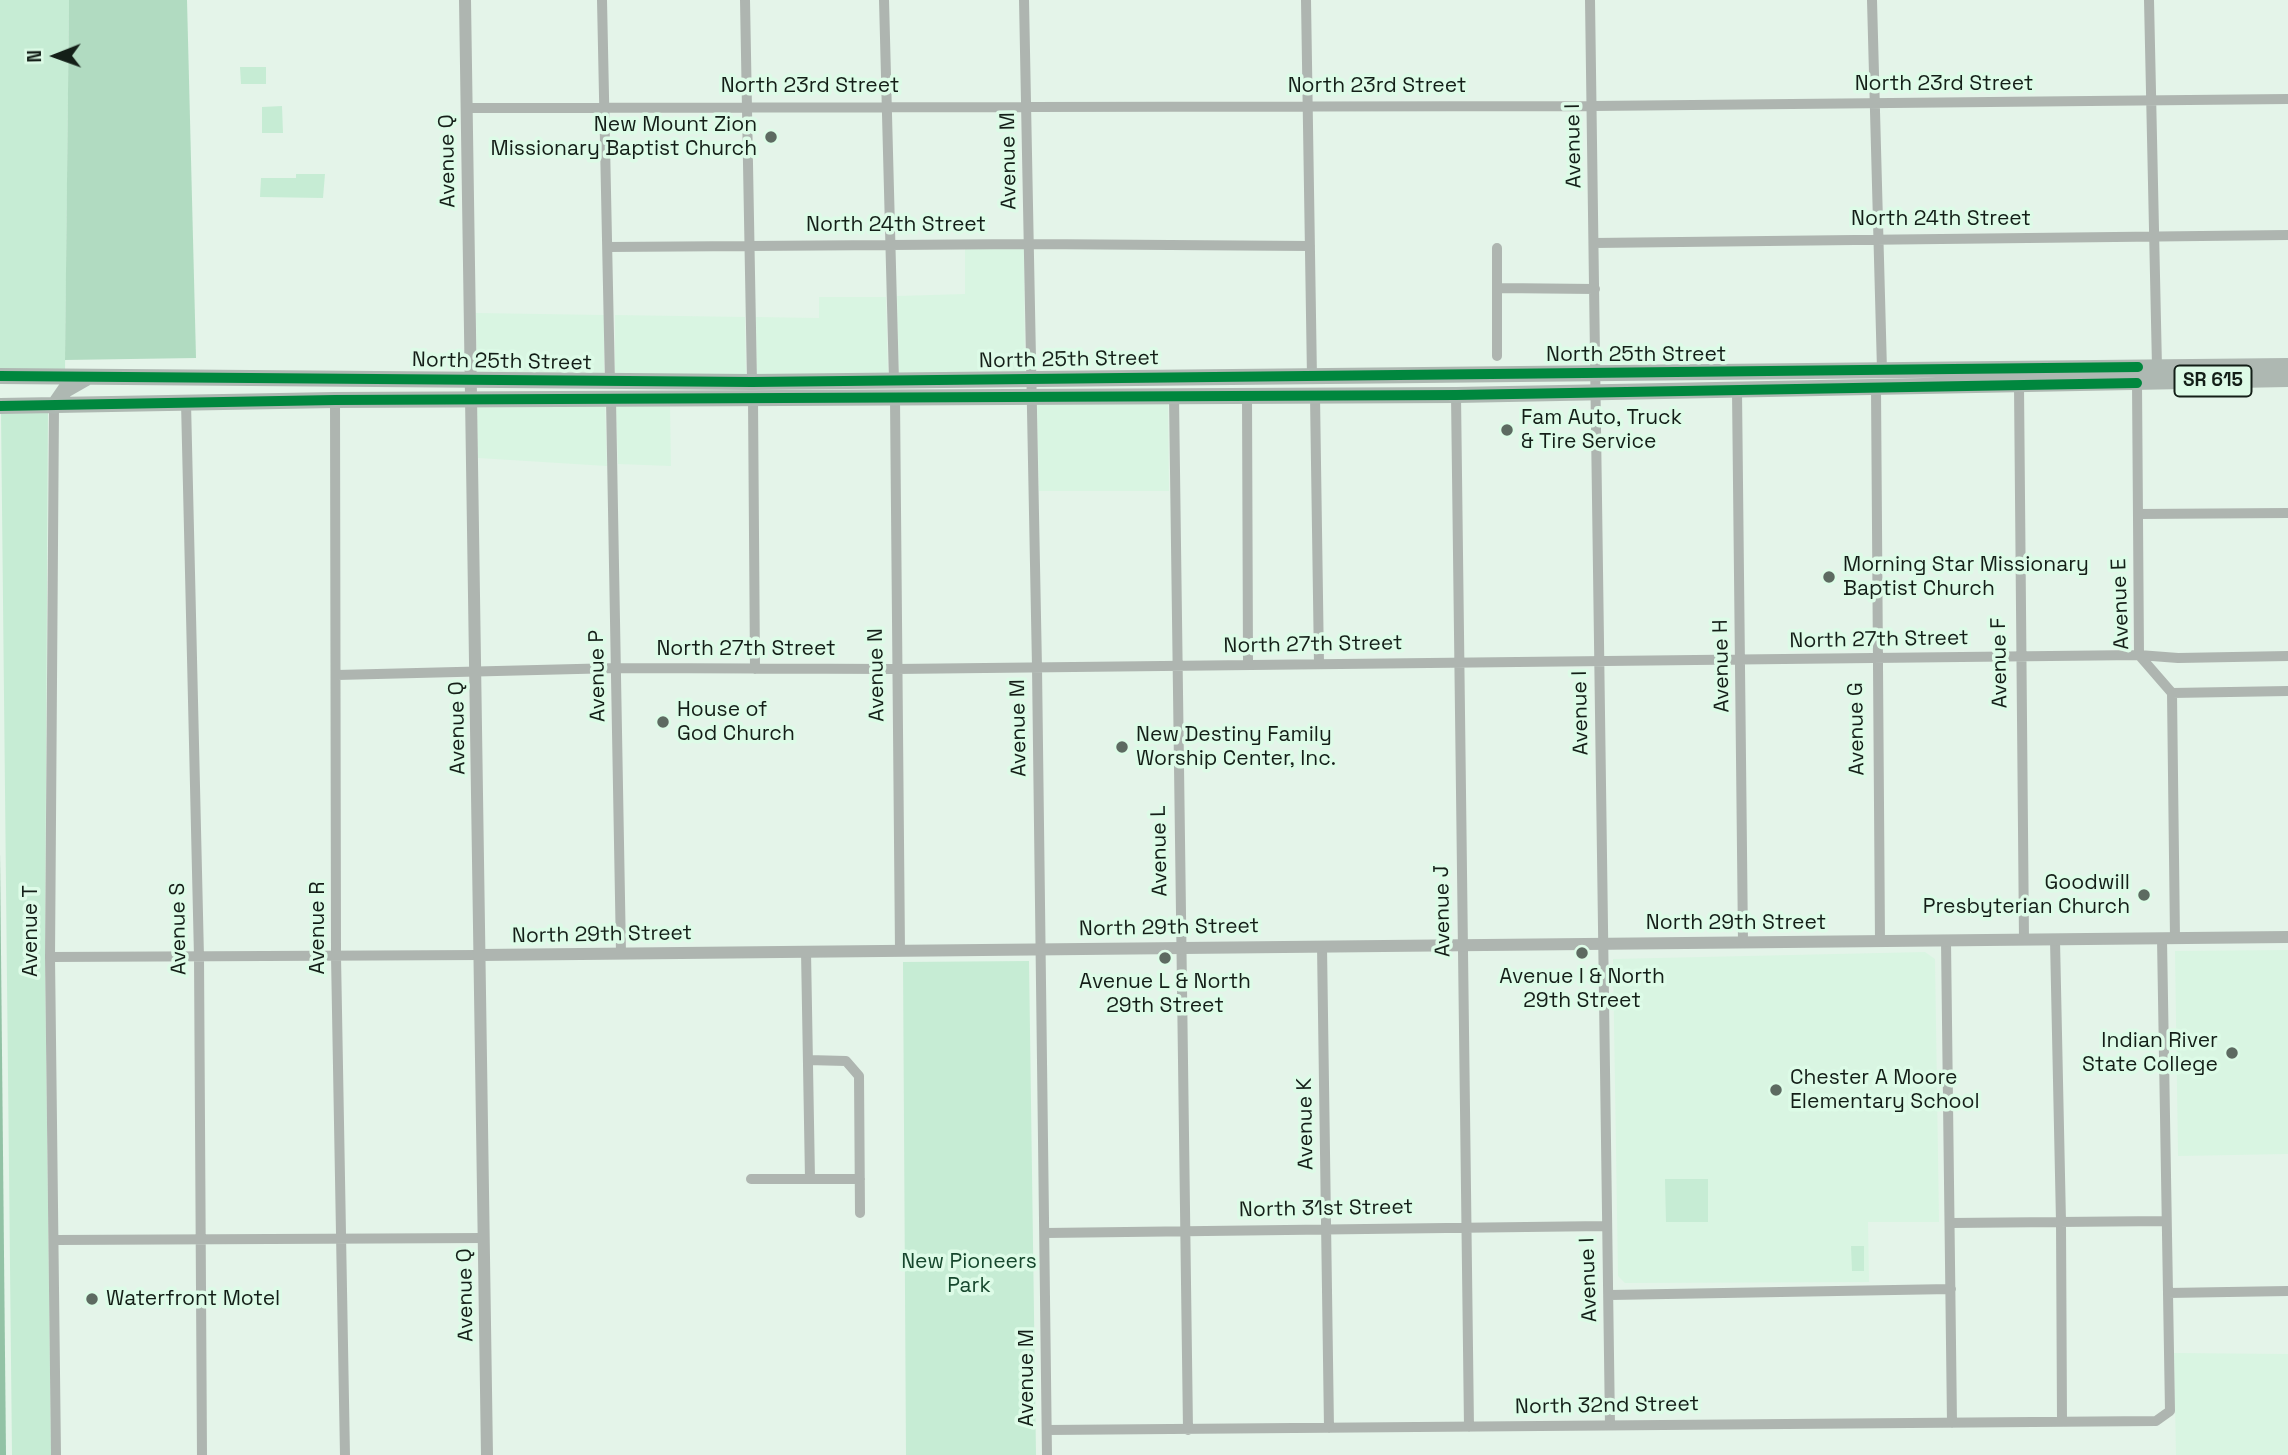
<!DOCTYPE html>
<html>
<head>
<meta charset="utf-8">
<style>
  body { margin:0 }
  #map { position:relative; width:2288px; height:1455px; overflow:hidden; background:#e4f4e9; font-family:"Space Grotesk",sans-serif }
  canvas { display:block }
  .north { position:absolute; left:21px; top:21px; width:70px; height:70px; -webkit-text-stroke:5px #ddfbe7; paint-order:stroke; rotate:269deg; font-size:19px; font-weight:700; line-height:28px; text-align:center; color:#141f18 }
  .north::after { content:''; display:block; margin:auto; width:24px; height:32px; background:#141f18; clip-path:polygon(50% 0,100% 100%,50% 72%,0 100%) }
</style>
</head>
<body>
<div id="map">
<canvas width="2288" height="1455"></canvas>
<div class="north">N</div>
</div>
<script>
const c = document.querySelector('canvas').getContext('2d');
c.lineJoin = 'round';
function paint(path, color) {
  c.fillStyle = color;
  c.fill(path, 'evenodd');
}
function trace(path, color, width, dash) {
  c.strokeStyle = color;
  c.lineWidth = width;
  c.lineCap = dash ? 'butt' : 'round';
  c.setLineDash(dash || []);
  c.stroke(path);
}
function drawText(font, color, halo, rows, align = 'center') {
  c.font = font + ' "Space Grotesk",sans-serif';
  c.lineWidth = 7;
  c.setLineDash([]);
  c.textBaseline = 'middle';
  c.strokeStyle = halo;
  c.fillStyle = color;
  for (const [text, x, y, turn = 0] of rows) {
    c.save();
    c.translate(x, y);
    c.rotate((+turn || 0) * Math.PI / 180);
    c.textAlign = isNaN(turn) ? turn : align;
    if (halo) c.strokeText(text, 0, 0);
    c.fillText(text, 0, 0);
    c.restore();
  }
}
const built = new Path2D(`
  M1024,248L1025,375L899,376L897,296L965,294V249Z
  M819,297H886L888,376L757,377L756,317L819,318Z
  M476,313L604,315V378L477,377Z
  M615,315L745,317L746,377L615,378Z
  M1168,402L1169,491H1039L1037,403Z
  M605,404L607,466L478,458L477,406Z
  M616,404H670L671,466L618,464Z
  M2288,950V1154L2178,1156L2175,951Z
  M1925,952L1935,959L1939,1222H1868L1869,1282L1625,1283L1618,1276L1613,959Z
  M2174,1353L2288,1354V1455H2176Z`);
const green = new Path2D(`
  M0,0H69L65,372L0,371Z
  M240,67H266V84H241Z
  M282,106L283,133H262V107Z
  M296,174H325L323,198L260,197L261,178H296Z
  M1,411H48L45,962L51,1455H12Z
  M1029,961L1036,1455H906L903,962Z
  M1665,1179H1708V1222H1666Z
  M1851,1246H1864V1271H1852Z`);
const forest = new Path2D(`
  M69,0H187L196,358L65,360Z`);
const water = new Path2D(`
  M0,852L6,1455H0Z`);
const minor = new Path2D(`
  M602,0L610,383
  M745,0L752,382
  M884,0L894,381
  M1024,0L1037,667L1047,1455
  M1306,0L1312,378
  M1590,0L1610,1425
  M1872,0L1882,370
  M2149,0L2157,367
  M467,108L1593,106L2288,99
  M1594,243L2288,235
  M608,247L1030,244L1310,246
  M1497,248V356
  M1497,288L1595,289
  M2137,383L2139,655L2172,693L2175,939
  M2019,386L2024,940
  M1876,389L1880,941
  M1737,391L1743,942
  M1456,395L1469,1427
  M1247,396L1248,665
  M1315,396L1319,664
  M1174,397L1188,1430
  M611,399L621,953
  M753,399L755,669
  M895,399L900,951
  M335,400L336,956L345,1455
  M186,402L199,957L202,1455
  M54,406L50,957L56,1455
  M2138,514L2288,513
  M337,675L617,668L896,669L2139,655L2178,658L2288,656
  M2172,693L2288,691
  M2055,940L2061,1222L2062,1422
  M1946,941L1952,1423
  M1322,946L1329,1428
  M806,951L810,1179
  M50,957L480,955
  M808,1060L846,1061L859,1076L860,1213
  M751,1179H860
  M1951,1223L2166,1221
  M1046,1233L1606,1226
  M56,1240L484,1238
  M2168,1293L2288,1291
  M1610,1295L1951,1289
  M1047,1430L2156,1421L2170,1411L2162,939`);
const tertiary = new Path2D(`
  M465,0L487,1455
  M480,955L2288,937`);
const primary = new Path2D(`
  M0,376L752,382L2288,366
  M0,406L335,400L1456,395L2288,379
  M54,406L65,390L86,378`);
const cycleway = new Path2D(`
  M0,376L752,382L2138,367
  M0,406L335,400L1456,395L2137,383`);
const markers = [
  [771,137,7,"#5d6a61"],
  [1507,430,7,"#5d6a61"],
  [1829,577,7,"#5d6a61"],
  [663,722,7,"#5d6a61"],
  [1122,747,7,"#5d6a61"],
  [2144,895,7,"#5d6a61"],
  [1582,953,7,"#5d6a61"],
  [1165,958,7,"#5d6a61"],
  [2232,1053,7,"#5d6a61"],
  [1776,1090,7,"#5d6a61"],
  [92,1299,7,"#5d6a61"]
];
const shields = [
  [2213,381,77]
];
const shieldNames = [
  ["SR 615",2213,381]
];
const streetNames = [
  ["North 23rd Street",1944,84],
  ["North 23rd Street",810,86],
  ["North 23rd Street",1377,86],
  ["Avenue I",1574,146,-91],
  ["Avenue Q",448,161,-91],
  ["Avenue M",1009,161,-91],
  ["North 24th Street",1941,219],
  ["North 24th Street",896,225],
  ["North 25th Street",1636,355],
  ["North 25th Street",1069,360,-1],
  ["North 25th Street",502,362,1],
  ["Avenue E",2121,604,-92],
  ["North 27th Street",1879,640,-1],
  ["North 27th Street",1313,645,-1],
  ["North 27th Street",746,649],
  ["Avenue F",2000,663,-91],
  ["Avenue H",1722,666,-91],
  ["Avenue N",877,675,-91],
  ["Avenue P",598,676,-91],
  ["Avenue I",1581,713,-91],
  ["Avenue Q",458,728,-91],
  ["Avenue M",1019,728,-91],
  ["Avenue G",1857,729,-91],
  ["Avenue L",1160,851,-91],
  ["Avenue J",1443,911,-91],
  ["North 29th Street",1736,923],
  ["Avenue R",318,928,-90],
  ["North 29th Street",1169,928,-1],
  ["Avenue S",179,929,-91],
  ["Avenue T",31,931,-90],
  ["North 29th Street",602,935,-1],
  ["Avenue K",1306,1124,-91],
  ["North 31st Street",1326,1209,-1],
  ["Avenue I",1589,1280,-92],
  ["Avenue Q",466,1295,-91],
  ["Avenue M",1027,1378,-90],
  ["North 32nd Street",1607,1406,-1]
];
const poiNames = [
  ["New Mount Zion",757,125,"right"],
  ["Missionary Baptist Church",757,149,"right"],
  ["Fam Auto, Truck",1521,418],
  ["& Tire Service",1521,442],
  ["Morning Star Missionary",1843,565],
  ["Baptist Church",1843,589],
  ["House of",677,710],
  ["God Church",677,734],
  ["New Destiny Family",1136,735],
  ["Worship Center, Inc.",1136,759],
  ["Goodwill",2130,883,"right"],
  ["Presbyterian Church",2130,907,"right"],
  ["Avenue I & North",1582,977,"center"],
  ["29th Street",1582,1001,"center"],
  ["Avenue L & North",1165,982,"center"],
  ["29th Street",1165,1006,"center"],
  ["Indian River",2218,1041,"right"],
  ["State College",2218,1065,"right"],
  ["Chester A Moore",1790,1078],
  ["Elementary School",1790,1102],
  ["Waterfront Motel",106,1299]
];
const parkNames = [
  ["New Pioneers",969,1262],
  ["Park",969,1286]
];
paint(built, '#d9f5e2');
paint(green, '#c6ecd4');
paint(forest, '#b1dbc1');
paint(water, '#92c2a5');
trace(minor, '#aeb5b0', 10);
trace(tertiary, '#aeb5b0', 12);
trace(primary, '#aeb8b2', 16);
trace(cycleway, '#00873e', 10);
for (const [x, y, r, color] of markers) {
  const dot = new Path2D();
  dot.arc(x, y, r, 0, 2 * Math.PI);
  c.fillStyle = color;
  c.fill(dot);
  trace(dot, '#ddfbe7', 2.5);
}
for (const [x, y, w] of shields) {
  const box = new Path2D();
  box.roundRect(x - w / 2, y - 15.5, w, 31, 5);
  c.fillStyle = '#ddfbe7';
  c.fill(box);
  trace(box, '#141f18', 2);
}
drawText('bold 19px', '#141f18', null, shieldNames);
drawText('21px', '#141f18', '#ddfbe7', streetNames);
drawText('21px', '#141f18', '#ddfbe7', poiNames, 'left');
drawText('21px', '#16472d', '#ddfbe7', parkNames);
</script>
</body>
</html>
